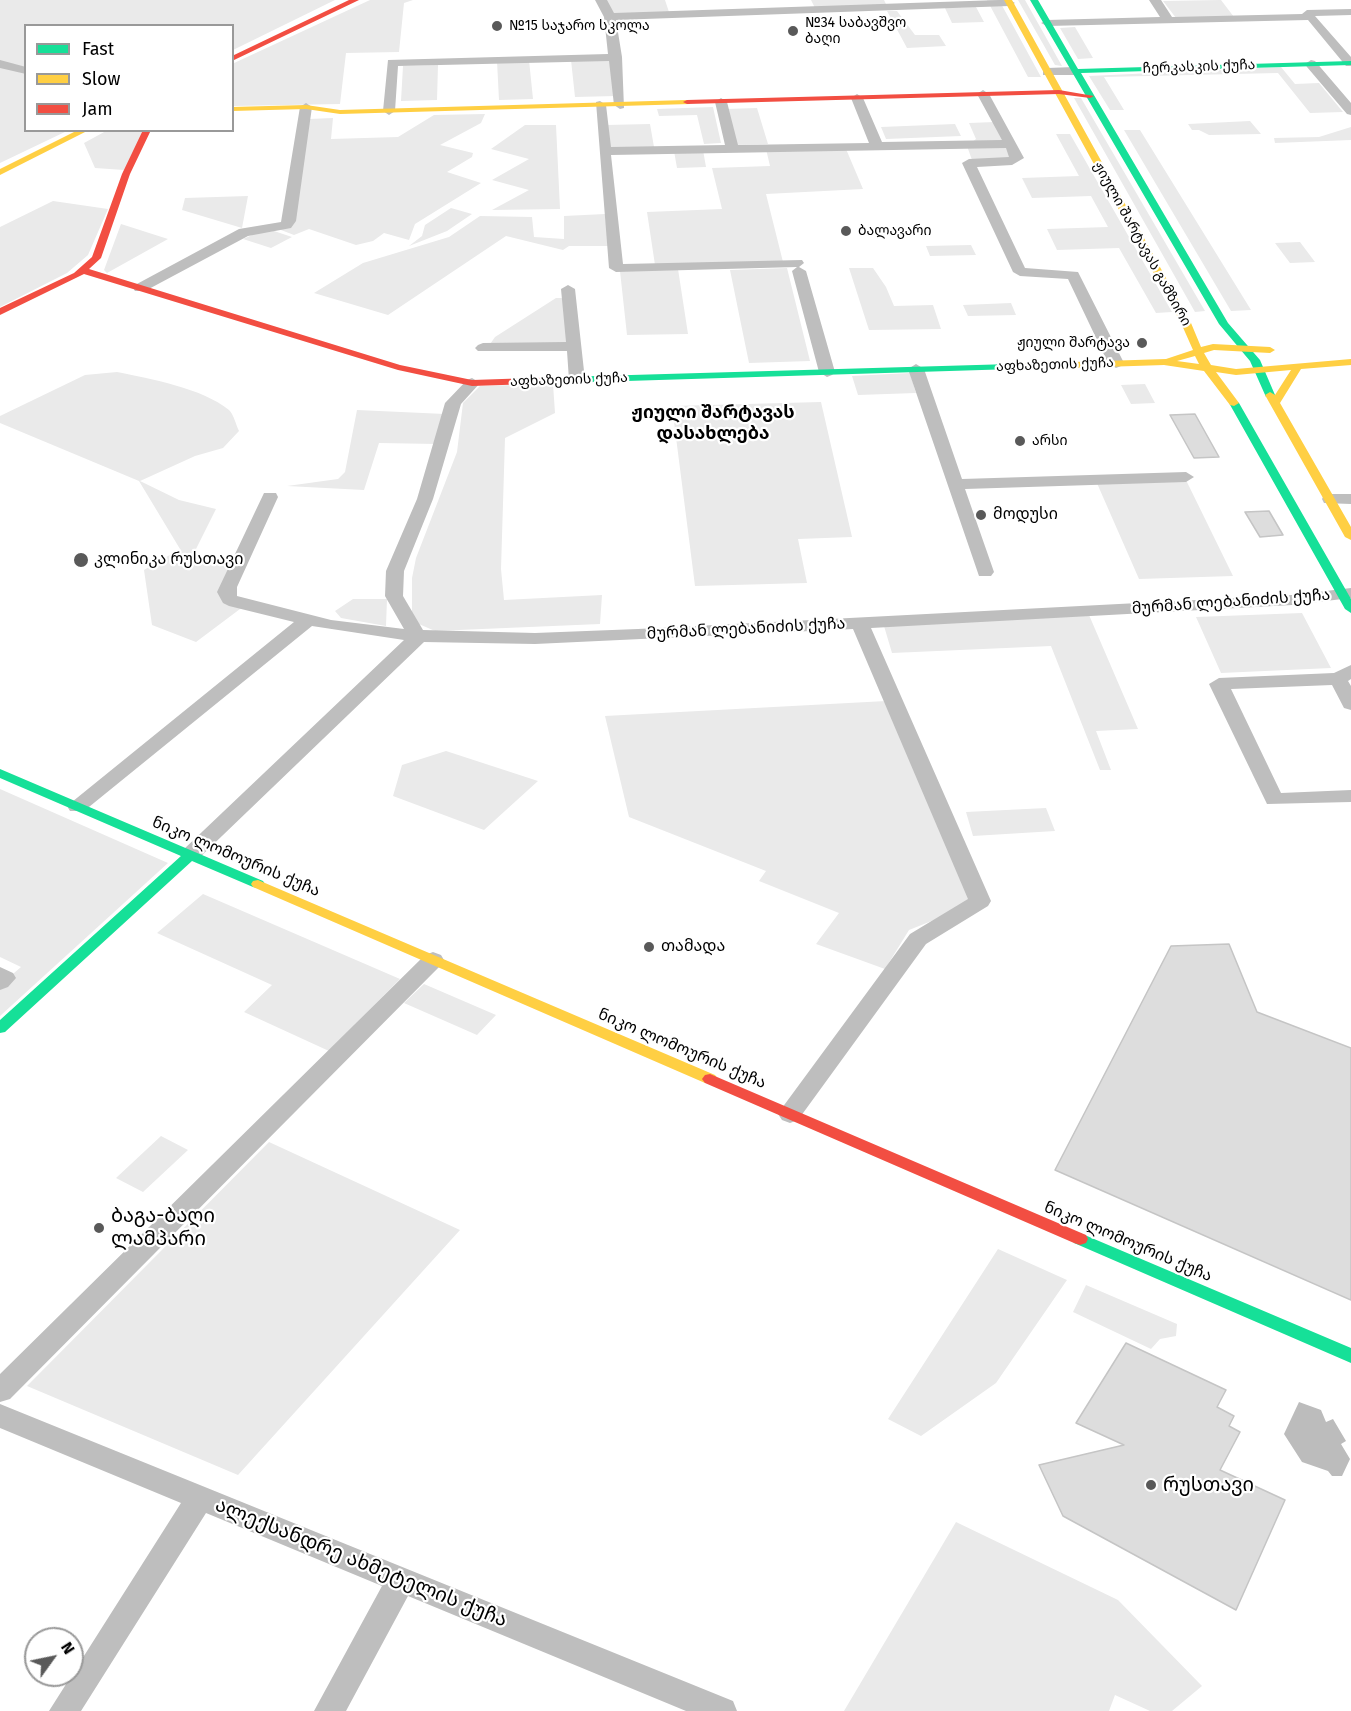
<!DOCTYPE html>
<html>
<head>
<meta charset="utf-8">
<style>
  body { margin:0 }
  #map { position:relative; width:1351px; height:1711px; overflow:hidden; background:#fff; font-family:"Fira Sans",sans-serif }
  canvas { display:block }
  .legend { position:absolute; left:24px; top:24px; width:210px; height:108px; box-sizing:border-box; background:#fff; border:2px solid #999; margin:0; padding:8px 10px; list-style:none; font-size:18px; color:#000 }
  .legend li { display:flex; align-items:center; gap:12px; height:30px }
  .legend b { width:30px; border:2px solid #999 }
  .north { position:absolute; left:24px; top:1627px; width:60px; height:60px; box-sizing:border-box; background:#fff; border:2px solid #999; border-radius:50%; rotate:57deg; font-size:16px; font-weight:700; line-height:24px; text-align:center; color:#000 }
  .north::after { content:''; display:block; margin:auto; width:21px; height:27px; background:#595959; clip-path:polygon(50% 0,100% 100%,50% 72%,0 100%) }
</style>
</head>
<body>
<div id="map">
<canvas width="1351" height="1711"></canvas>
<ul class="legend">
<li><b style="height:8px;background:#16e098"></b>Fast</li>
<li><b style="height:8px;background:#ffcf43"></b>Slow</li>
<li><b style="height:8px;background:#f24e42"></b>Jam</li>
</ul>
<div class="north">N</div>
</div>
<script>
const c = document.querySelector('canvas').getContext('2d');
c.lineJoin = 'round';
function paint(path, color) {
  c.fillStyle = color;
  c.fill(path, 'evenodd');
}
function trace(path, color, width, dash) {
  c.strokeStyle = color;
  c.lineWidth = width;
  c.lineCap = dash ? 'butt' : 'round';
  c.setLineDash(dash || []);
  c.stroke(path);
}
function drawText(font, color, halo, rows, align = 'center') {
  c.font = font + ' "Fira Sans","Noto Sans Georgian",sans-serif';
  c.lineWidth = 4.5;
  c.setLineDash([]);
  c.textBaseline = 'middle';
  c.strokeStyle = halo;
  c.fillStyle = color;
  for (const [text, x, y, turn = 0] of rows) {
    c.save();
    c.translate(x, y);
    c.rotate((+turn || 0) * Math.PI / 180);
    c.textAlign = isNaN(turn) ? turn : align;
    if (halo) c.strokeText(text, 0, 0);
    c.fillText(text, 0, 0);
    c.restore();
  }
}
const green = new Path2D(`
  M0,0H335L233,50L232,26H26V130L67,131L0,163Z
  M370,0H413L404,3L399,52L346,53L340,104L233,106L232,64Z
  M604,0H665L669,12L607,14Z
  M811,0H884L887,6L815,8Z
  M987,0H999L1041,77H1028Z
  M1018,0H1025L1062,66L1055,65Z
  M1221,0L1234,17L1176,18L1163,1Z
  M976,7L984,22L952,23L945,8Z
  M887,11H897L915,35H939L946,46L907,48Z
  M1075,27L1093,58L1078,59L1060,28Z
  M610,59L616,96L575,97L571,60Z
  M529,60L533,99L499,100L497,61Z
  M438,65L437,100L401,101L403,66Z
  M1281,67L1295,84L1319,83L1343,112L1310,113L1278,73L1104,77L1124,110H1110L1089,76Z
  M1074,98H1081L1205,311L1195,312Z
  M713,107L721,143L704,144L697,115L659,116L657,109Z
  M757,108L768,144L735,145L725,109Z
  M485,114L481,123L440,145L473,153L472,157L447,172L481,183L415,224L409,240L384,233L373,241L356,245L309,229L294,235L281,230L309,119L333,118L331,139L398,137L434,115Z
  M1250,121L1261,134L1209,135L1199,130H1192L1188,124Z
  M995,122L1014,156L1009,159L972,160L967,146L976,139L969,123Z
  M650,124L654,147L608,148L606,125Z
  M955,124L961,136L886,139L881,127Z
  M525,125H556L560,209L492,210L529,190L492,180L529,159L491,149Z
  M1351,127V140L1275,143L1274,138L1319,137Z
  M1124,130H1140L1251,310L1231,311Z
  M106,131H146L124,170L95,168L84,143Z
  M1056,134H1070L1172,312L1156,313L1119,248L1057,250L1047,229L1108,227L1091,196L1032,198L1022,178L1079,176Z
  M766,149H846L863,189L766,194L783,262L655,265L647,212L722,209L712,168L770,166Z
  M703,150L706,167L677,168L674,151Z
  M248,196L242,228L182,210L185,198Z
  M53,201L108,209L88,255L67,273L0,307V227Z
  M451,208L472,214L447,231L409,246L422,236L425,225Z
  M605,214L609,246H569L563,250L506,236L388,315L314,293L363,263L449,237L480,216L532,217L534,237L564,239V216Z
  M121,224L168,239L107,273L104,270Z
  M274,231L292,237L271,248L243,239L259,232Z
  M1300,242L1315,262L1290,263L1275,243Z
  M971,245L976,255L930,256L926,246Z
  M787,268L810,361L749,363L730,270Z
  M849,268H873L886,287L894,306L933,305L941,329L869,330Z
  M678,269L688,334L627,335L620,271Z
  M556,298H565L570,344L488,347L495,337Z
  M1011,303L1016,315L968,316L963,305Z
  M117,372C151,379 202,388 229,410C234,415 236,425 239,431L223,448L195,456L140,481L179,500L216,509L190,561L236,563L219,591L244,606L196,642L152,625L144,570L180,549L139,481L0,423V416L85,375Z
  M910,373L916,393L858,395L852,376Z
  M553,384L555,413L505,438L501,569L504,600L602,595L600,624L435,631L412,621V578L416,558L457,452L463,403L480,386Z
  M1145,384L1155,403L1131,404L1121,385Z
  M821,402L852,537L798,539L807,583L695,586L672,406Z
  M357,410L445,414L437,444L379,443L364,490L287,486L338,479L345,472Z
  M1185,478L1233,576L1139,579L1096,481Z
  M353,599H387L386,626L341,618L335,611Z
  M1302,613L1331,668L1221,673L1196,617Z
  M1089,615L1138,729L1096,731L1111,770H1100L1051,646L892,653L884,626Z
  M886,701L971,899L944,916L909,930L885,969L816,944L839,913L759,881L766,871L629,817L605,716Z
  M446,751L538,781L484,830L393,796L402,765Z
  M0,789L168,863L0,1016V985L21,967L0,957Z
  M1046,808L1055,831L973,836L966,812Z
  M203,894L400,979L329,1051L244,1012L272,985L157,933Z
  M424,984L496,1015L477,1035L404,1003Z
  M161,1136L188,1150L143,1192L116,1178Z
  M269,1142L460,1230L238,1475L27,1386Z
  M998,1249L1067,1280L996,1383L921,1436L888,1419Z
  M1086,1285L1177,1324L1176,1336L1160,1339L1151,1349L1073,1312Z
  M956,1522L1118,1600L1202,1686L1172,1711H1150L1115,1695L1109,1711H844Z`);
const water = new Path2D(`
  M1299,1402L1321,1410L1326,1422L1333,1419L1346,1441L1341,1444L1350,1459L1342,1476H1332L1328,1471L1302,1462L1284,1434Z`);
const building = new Path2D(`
  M1195,414L1219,457L1194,458L1170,415Z
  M1269,511L1283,535L1260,537L1245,512Z
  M1229,944L1257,1012L1351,1048V1300L1055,1170L1171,946Z
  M1126,1343L1226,1390L1217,1407L1234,1416L1229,1426L1240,1432L1220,1470L1285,1500L1236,1610L1063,1516L1039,1465L1124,1445L1076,1423Z`);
const street = new Path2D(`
  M595,0H607L614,13L999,0H1010L1015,3L1009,6L616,20L622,57L624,108L620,109L614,105L609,61L398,66L395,111L389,115L383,111L388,60L608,54L604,17Z
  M1149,0H1161L1172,17L1302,14L1307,10L1351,9V15L1315,16L1351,57V66H1346L1308,20L1047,26L1041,23L1047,20L1160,17Z
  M0,60L26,67V74L0,68Z
  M1311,60L1315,61L1351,103V115L1347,114L1307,67L1305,64Z
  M1047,68L1075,67L1081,71L1075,75H1043V69Z
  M983,90L989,94L1024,158L1012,165L977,167L1025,268L1078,272L1124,363L1121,366L1116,368L1108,363L1068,279L1020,276L1013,272L962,163L969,159L1009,157L1006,148L611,155L623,264L802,260L804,263L799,267L806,271L835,372L832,375L827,377L819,372L792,271L797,267L616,272L609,268L596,102L600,101L606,105L611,147L725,145L715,102L721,98L727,102L738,145L869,143L851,98L857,94L863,98L882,142L1002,140L977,94Z
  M306,103L312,107L296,221L291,228L248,236L145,291H135L133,288L135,285L239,229L281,222L300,107Z
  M568,285L575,289L585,380L582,383L577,385L569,380L567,351H478L475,348L478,345L483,343L566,342L561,289Z
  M916,364L924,369L962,479L1186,472L1194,477L1186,482L965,489L994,572L991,576H979L908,369Z
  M472,378L480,383L461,404L433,499L404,571L403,596L423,630L535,633L638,629L1292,595L1351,588V598L1292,605L871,628L991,901L988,906L926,944L798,1120L790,1123L782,1120L778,1114L782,1108L910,934L968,899L853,629L535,644L424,642L197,860H183L180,855L183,850L404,640L312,626L84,811H70L67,806L294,622L229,606L223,603L217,592L264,493H276L278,497L237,587V596L331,620L404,629L385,596L386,571L417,499L445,403L467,380Z
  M1330,494H1351V504L1324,503L1322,499L1324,495Z
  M1351,665V679L1348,681L1351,686V710L1344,708L1332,685L1231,689L1281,793L1351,790V802L1267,804L1209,684L1219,678L1334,673Z
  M433,952L441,955L444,960L441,965L10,1399L0,1402V1374L425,955Z
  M0,967L13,973L16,978L8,987L0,990Z
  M0,1404L733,1701L737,1711H686L408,1596L346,1711H314L382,1586L206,1513L81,1711H49L181,1503L0,1428Z`);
const fast = new Path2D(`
  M1030,0H1038L1078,69L1351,61V65L1081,73L1228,323L1260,360L1275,395L1274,397H1266L1250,361L1219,324Z
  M1011,364L1016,367L1014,369L562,383L557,380L562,377Z
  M1234,400L1239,403L1351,599V613L1345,609L1229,403Z
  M0,769L263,881L265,884L258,888L253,887L192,861L5,1032L0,1033V1020L181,856L0,778Z
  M1080,1233L1351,1348V1363L1074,1243L1072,1239L1074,1235Z`);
const slow = new Path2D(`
  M1004,0H1012L1191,323L1201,347L1213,344L1270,347L1275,350L1270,353L1214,350L1204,353L1211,365L1236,369L1351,359V365L1301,369L1280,403L1351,527V540L1345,537L1265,395L1270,392L1275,395L1291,370L1236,375L1216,372L1239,403L1234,406L1230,405L1204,371L1164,365L1011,370L1006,367L1011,364L1166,359L1193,350L1181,323ZM1195,356L1199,364L1177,361Z
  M687,100H690V104L340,114L306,109L232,111V107L306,105L340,110Z
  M78,130H89L0,175V169Z
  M258,880L715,1075L718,1079L715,1083H705L253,887L251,884L253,881Z`);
const jam = new Path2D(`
  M349,0H359L232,61V56Z
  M1059,90L1094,96L1090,98L1059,94L687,104L683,102L687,100Z
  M143,130H151L130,174L101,258L89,269L400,365L472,380L562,377L567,380L562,383L472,386L398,370L84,274L0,315V308L74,273L92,257L122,174Z
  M710,1074L1086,1235L1088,1239L1086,1243L1080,1245L1074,1243L705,1083L702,1079L705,1075Z`);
const markers = [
  [497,26,6,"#595959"],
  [793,31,6,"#595959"],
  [846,231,6,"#595959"],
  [1142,343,6,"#595959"],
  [1020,441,6,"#595959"],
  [981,515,6,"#595959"],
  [81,560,8,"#595959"],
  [649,947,6,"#595959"],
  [99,1228,6,"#595959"],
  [1151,1485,6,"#595959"]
];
const farPoinames = [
  ["№34 საბავშვო",805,23],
  ["ბაღი",805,39],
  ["№15 საჯარო სკოლა",509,26],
  ["ბალავარი",858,231],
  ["ჟიული შარტავა",1130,343,"right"],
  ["არსი",1032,441]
];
const farStreetnames = [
  ["ჩერკასკის ქუჩა",1199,67,-2],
  ["ჟიული შარტავას გამზირი",1142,244,61],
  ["აფხაზეთის ქუჩა",1055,365,-2],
  ["აფხაზეთის ქუჩა",569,380,-2]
];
const poiNames = [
  ["მოდუსი",993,515],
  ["კლინიკა რუსთავი",94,560],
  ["თამადა",661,947]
];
const streetNames = [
  ["მურმან ლებანიძის ქუჩა",1231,602,-4],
  ["მურმან ლებანიძის ქუჩა",746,629,-3],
  ["ნიკო ლომოურის ქუჩა",236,857,23],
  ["ნიკო ლომოურის ქუჩა",682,1049,23],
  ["ნიკო ლომოურის ქუჩა",1128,1242,23]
];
const farDistrictnames = [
  ["ჟიული შარტავას",713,413],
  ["დასახლება",713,434]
];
const nearPoinames = [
  ["ბაგა-ბაღი",111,1216],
  ["ლამპარი",111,1239],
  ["რუსთავი",1163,1485]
];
const nearStreetnames = [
  ["ალექსანდრე ახმეტელის ქუჩა",361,1563,22]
];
paint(green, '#eaeaea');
paint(water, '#bcbcbc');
paint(building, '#ddd');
trace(building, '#c5c5c5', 1.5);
paint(street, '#bebebe');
paint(fast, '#16e098');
paint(slow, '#ffcf43');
paint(jam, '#f24e42');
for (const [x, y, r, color] of markers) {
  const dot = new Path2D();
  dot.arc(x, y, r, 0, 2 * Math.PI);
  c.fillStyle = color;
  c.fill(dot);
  trace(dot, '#fff', 2);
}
drawText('14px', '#000', '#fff', farPoinames, 'left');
drawText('14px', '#000', '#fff', farStreetnames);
drawText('16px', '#000', '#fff', poiNames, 'left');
drawText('16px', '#000', '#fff', streetNames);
drawText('bold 18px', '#000', '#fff', farDistrictnames);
drawText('20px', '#000', '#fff', nearPoinames, 'left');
drawText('20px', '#000', '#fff', nearStreetnames);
</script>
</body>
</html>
